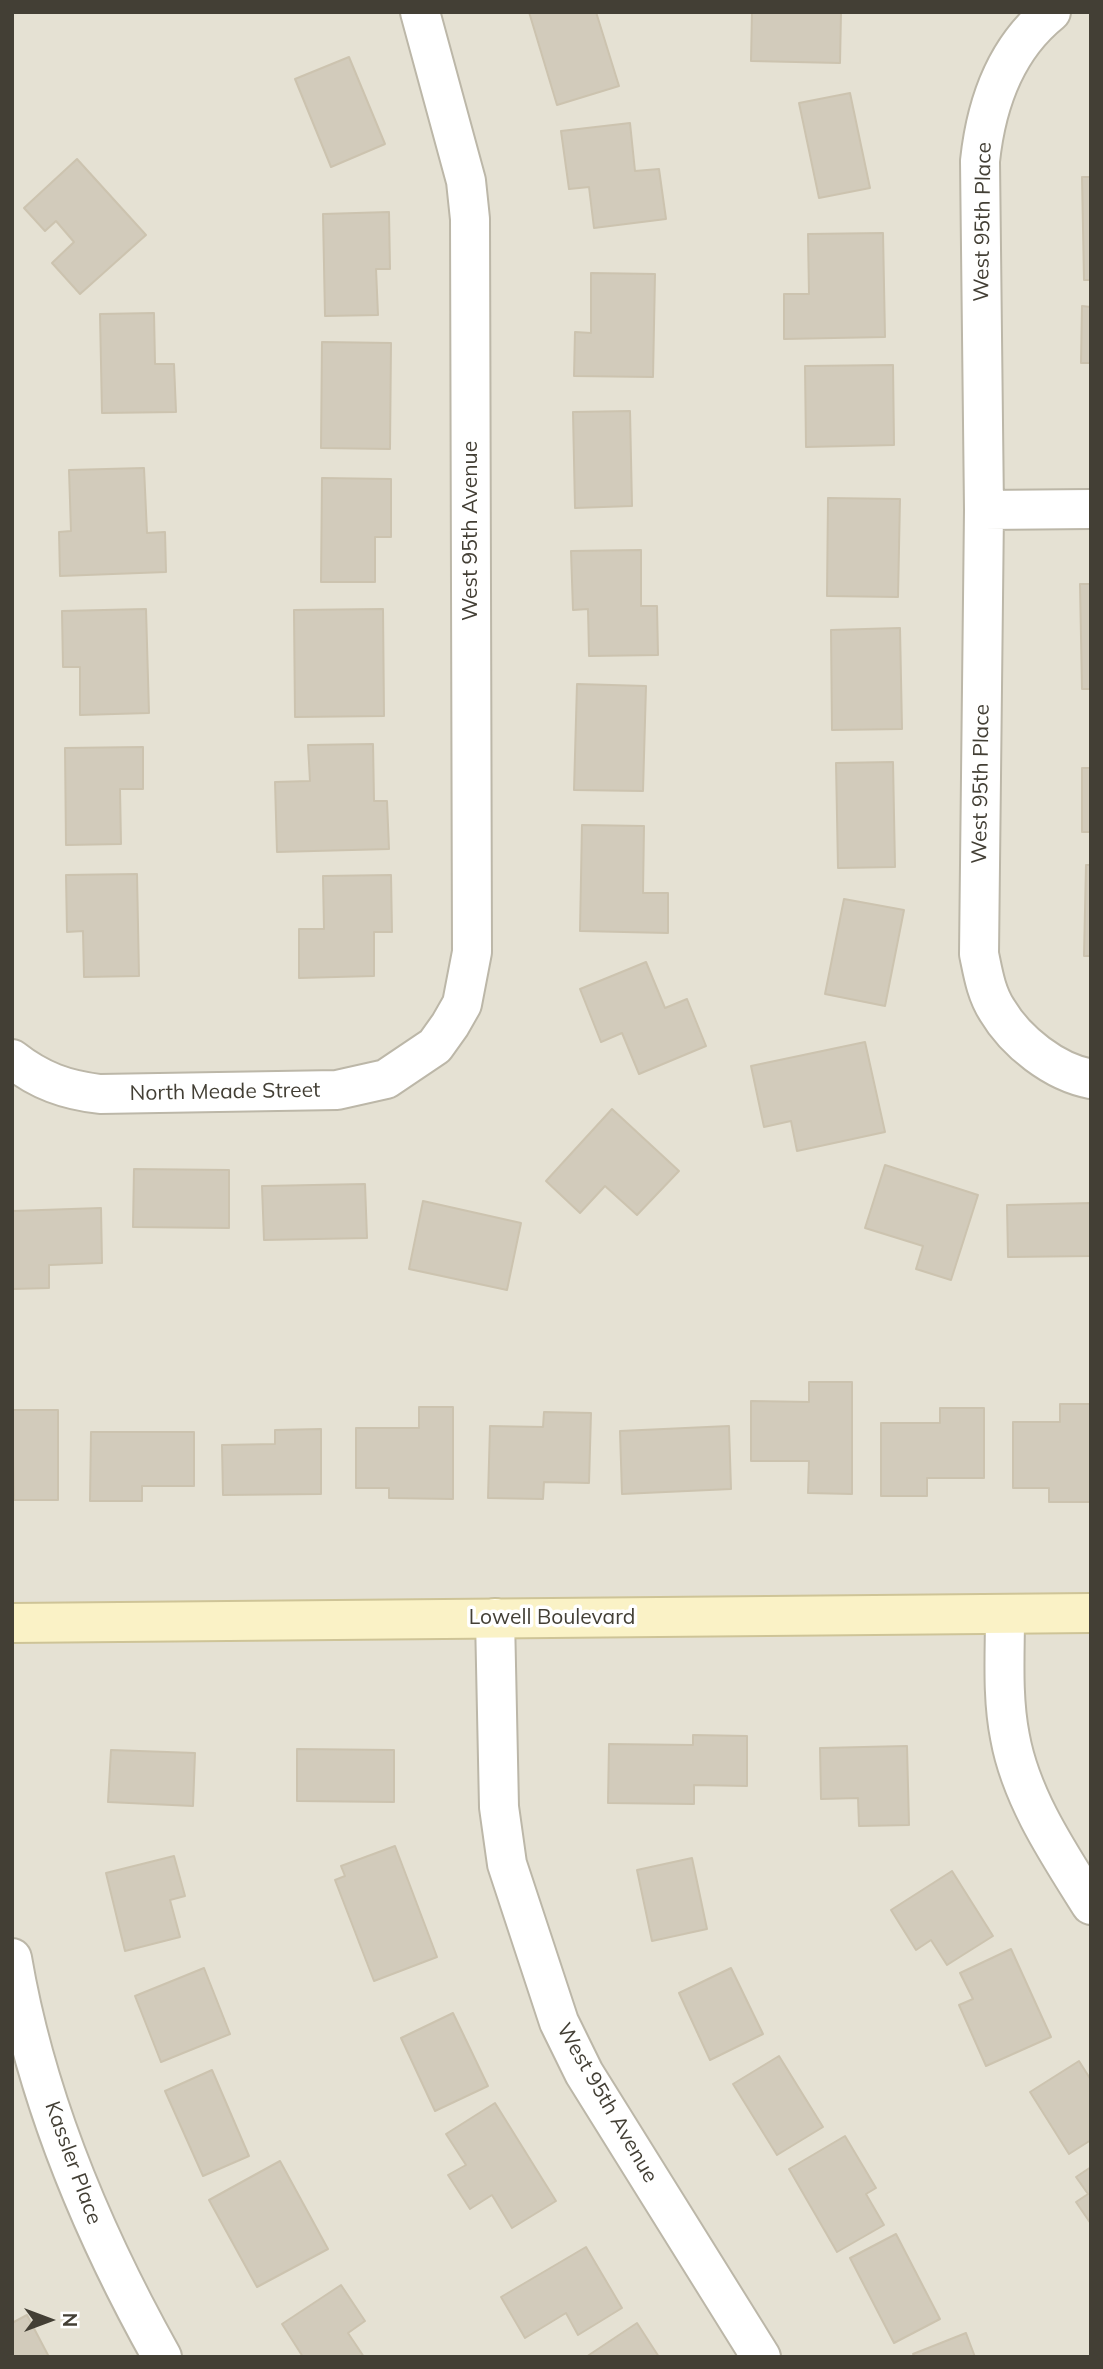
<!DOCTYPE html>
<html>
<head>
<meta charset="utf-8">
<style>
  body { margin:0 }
  #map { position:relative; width:1103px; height:2369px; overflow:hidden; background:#f1eee5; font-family:Mulish,sans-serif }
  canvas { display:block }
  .frame { position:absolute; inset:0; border:14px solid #433f35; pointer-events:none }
  .north { position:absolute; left:14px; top:2285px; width:70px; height:70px; -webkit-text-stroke:5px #fff; paint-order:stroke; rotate:90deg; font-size:19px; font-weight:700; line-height:28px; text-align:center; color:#433f35 }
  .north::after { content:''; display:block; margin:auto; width:24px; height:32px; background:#433f35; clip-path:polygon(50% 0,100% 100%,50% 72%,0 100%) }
</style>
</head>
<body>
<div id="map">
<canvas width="1103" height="2369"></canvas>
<div class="frame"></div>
<div class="north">N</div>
</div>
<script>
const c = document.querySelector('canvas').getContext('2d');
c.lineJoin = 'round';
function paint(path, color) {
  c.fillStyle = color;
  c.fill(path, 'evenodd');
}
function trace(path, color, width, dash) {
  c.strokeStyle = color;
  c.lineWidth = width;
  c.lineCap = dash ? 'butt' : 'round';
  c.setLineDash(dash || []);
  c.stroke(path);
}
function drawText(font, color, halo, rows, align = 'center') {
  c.font = font + ' Mulish,sans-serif';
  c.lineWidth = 7;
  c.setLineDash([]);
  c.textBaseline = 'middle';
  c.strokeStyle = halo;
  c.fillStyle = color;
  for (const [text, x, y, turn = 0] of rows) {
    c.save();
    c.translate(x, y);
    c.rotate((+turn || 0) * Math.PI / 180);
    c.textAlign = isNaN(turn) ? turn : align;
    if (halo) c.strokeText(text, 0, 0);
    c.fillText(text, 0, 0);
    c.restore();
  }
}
const residential = new Path2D(`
  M12,12H1091V2357H12Z`);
const building = new Path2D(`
  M529,12H596L619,86L557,105Z
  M752,12H841L840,63L751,61Z
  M349,57L385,144L331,167L295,79Z
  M850,93L870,188L819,198L799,103Z
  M630,123L635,171L659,169L666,219L594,228L589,187L569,189L561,131Z
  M77,159L146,235L80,294L52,263L74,242L56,221L45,231L24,208Z
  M1082,177H1091V280H1084Z
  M389,212L390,269H376L378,315L325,316L323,214Z
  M883,233L885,337L784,339V294H809L808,234Z
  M591,273L655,274L653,377L574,376L575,332L591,333Z
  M1082,306L1091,307V363H1081Z
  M154,313L155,364H174L176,412L102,413L100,314Z
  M322,342L391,343L390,449L321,448Z
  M893,365L894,445L806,447L805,366Z
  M630,411L632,506L575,508L573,412Z
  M144,468L147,533L165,532L166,572L60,576L59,532L71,531L69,470Z
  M322,478L391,479V537H375V582H321Z
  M828,498L900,499L898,597L827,596Z
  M641,550V606H657L658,655L589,656L588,609L573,610L571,551Z
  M1080,584H1091V689H1082Z
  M146,609L149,713L80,715V667H63L62,611Z
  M383,609L384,716L295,717L294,610Z
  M900,628L902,729L832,730L831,630Z
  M577,684L646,686L643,791L574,790Z
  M373,744L374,801H387L389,849L277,852L275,782L310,781L308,745Z
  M143,747V789H120L121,844L66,845L65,748Z
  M893,762L895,867L838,868L836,763Z
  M1082,768H1091V832H1082Z
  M582,825L644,826L643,893H668V933L580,931Z
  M1086,865H1091V956H1084Z
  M137,874L139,976L84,977L83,931L67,932L66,875Z
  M391,875L392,932H374V976L299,978V929H324L323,876Z
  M844,899L904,910L885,1006L825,994Z
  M646,962L665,1008L687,999L706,1046L639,1074L622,1033L601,1042L580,989Z
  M865,1042L885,1132L797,1151L791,1121L764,1127L751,1066Z
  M612,1109L679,1171L637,1215L605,1186L580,1213L546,1181Z
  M885,1165L978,1195L951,1280L916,1269L923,1246L865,1228Z
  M134,1169L229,1170V1228L133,1227Z
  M365,1184L367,1238L264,1240L262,1186Z
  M423,1201L521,1223L507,1290L409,1269Z
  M1091,1203V1256L1008,1257L1007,1205Z
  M101,1208L102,1263L49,1265V1288L12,1289V1211Z
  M809,1382H852V1494L808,1493L809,1461H751V1401L809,1402Z
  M1060,1404H1091V1502H1049V1488H1013V1422H1060Z
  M419,1407H453V1499L389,1498V1488H356V1428H419Z
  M940,1408H984V1478H927V1496H881V1423H940Z
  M12,1410H58V1500H14Z
  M544,1412L591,1413L589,1483L544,1482L543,1499L488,1498L490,1426L543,1427Z
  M729,1426L731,1489L622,1494L620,1431Z
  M321,1429V1494L223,1495L222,1445L275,1444V1430Z
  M91,1432H194V1486H142V1501H90Z
  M693,1735L747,1736V1786L694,1785V1804L608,1803L609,1744L693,1745Z
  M907,1746L909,1825L859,1826L858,1798L821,1799L820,1748Z
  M297,1749L394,1750V1802L297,1801Z
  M111,1750L195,1753L193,1806L108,1802Z
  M395,1846L437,1957L374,1981L335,1880L345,1876L341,1866Z
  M174,1856L185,1896L170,1900L180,1937L125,1951L106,1873Z
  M692,1858L707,1929L652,1941L637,1870Z
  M952,1871L993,1936L947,1965L931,1940L916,1950L891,1910Z
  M1011,1949L1051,2037L986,2066L959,2005L973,1999L960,1973Z
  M204,1968L230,2034L161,2062L135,1996Z
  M731,1968L763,2034L710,2060L679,1993Z
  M453,2013L488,2086L435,2111L401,2038Z
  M779,2056L823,2127L777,2155L733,2084Z
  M1079,2061L1091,2080V2140L1069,2154L1030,2092Z
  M212,2070L249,2156L203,2176L165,2091Z
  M495,2103L556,2201L512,2228L492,2195L470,2209L448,2175L466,2165L446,2134Z
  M845,2136L876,2188L866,2194L884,2225L837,2252L789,2169Z
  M280,2161L328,2249L257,2287L209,2200Z
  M1091,2167V2224L1076,2202L1088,2194L1076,2177Z
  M896,2234L940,2319L894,2343L850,2258Z
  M586,2247L622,2308L578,2335L566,2313L525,2338L501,2297Z
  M341,2285L365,2321L348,2333L364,2357H303L282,2324Z
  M27,2315L49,2357H12V2323Z
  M637,2323L659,2357H586Z
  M966,2333L975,2357H915L913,2354Z`);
const street = new Path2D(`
  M1051,12C1005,49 986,105 980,161L984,510L979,954C983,973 986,993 997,1010C1016,1042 1054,1072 1091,1079
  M984,510L1091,509
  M12,1059C40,1081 66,1090 100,1094L337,1090L386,1079L435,1046L450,1025L462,1004L472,952L470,219L466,181L420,12
  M1005,1614C1005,1654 1002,1697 1010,1737C1021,1798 1059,1854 1091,1905
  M495,1618L499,1807L507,1864L559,2022L584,2073L761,2357
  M12,1958C36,2099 93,2234 162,2357`);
const secondary = new Path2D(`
  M12,1623L1091,1613`);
const streetNames = [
  ["West 95th Place",983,222,-89],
  ["West 95th Avenue",471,531,-90],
  ["West 95th Place",981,784,-89],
  ["North Meade Street",225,1092,-1],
  ["Lowell Boulevard",552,1618],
  ["West 95th Avenue",607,2103,60],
  ["Kassler Place",73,2163,70]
];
paint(residential, '#e5e1d3');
paint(building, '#d2cbbb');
trace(building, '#ccc3af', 2);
trace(street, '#bcb7a8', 42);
trace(secondary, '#cec497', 42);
trace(street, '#fff', 38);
trace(secondary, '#faf2c6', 38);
drawText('21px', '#433f35', '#fff', streetNames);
</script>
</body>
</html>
